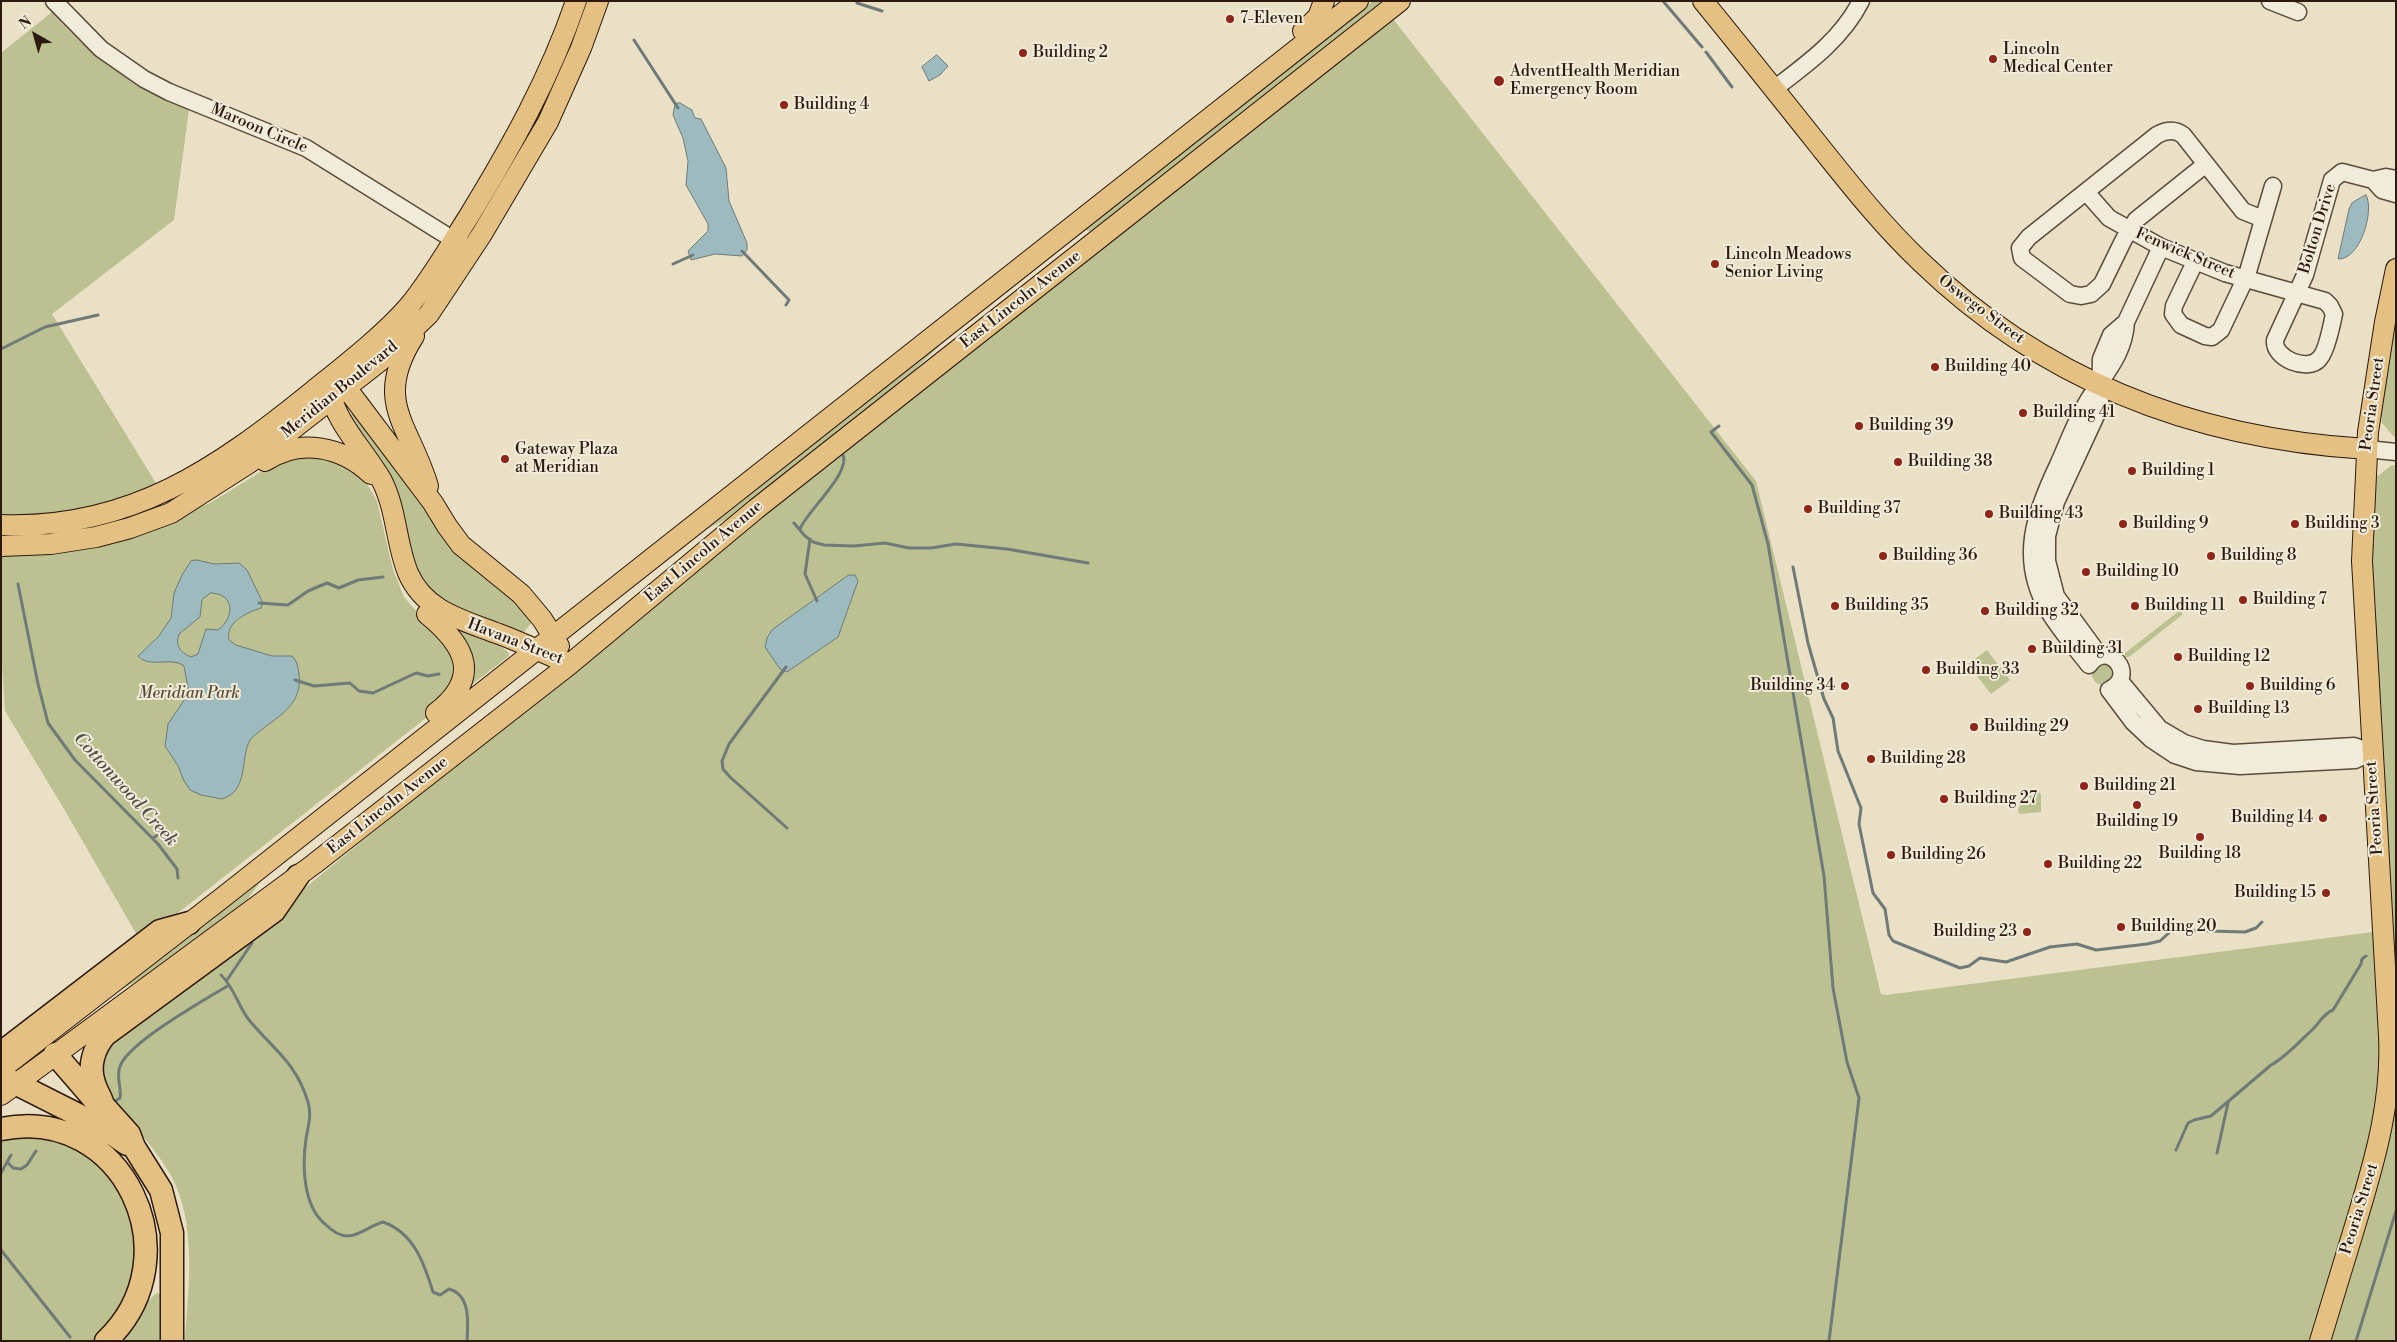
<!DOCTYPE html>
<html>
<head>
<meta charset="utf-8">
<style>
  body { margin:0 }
  #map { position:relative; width:2397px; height:1342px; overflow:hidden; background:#e9e0c6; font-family:"Libre Bodoni",serif }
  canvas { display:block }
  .frame { position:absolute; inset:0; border:2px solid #2d190d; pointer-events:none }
  .north { position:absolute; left:10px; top:10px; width:50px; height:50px; -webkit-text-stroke:4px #f1ebda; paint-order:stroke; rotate:322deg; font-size:14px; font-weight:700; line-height:20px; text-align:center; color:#2d190d }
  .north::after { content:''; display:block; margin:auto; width:18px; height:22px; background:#2d190d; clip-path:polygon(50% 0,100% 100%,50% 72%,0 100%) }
</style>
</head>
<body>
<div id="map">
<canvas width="2397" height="1342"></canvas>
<div class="frame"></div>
<div class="north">N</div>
</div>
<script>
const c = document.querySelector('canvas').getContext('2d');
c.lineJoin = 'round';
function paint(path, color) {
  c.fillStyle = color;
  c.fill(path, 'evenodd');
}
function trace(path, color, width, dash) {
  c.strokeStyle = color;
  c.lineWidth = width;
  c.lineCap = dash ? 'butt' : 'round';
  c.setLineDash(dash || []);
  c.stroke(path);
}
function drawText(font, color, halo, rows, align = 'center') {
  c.font = font + ' "Libre Bodoni",serif';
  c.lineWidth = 4;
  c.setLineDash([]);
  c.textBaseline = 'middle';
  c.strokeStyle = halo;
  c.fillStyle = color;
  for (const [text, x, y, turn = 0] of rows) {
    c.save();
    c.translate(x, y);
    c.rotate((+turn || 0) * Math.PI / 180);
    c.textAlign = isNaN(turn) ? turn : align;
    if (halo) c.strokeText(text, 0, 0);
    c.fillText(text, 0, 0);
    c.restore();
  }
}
const green = new Path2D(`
  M1373,1H1386L1091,232L1083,229Z
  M52,12C89,57 136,87 189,110L174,220L52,314L159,488L101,508L1,519V53Z
  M1393,19L1756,481L1881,994L1886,995L2373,932C2376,978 2385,1031 2380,1076C2370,1167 2337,1254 2311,1341H185C188,1288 198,1223 170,1174C155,1148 135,1128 116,1104C108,1094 103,1079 97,1067L104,1049C321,878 532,700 748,527C962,357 1178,188 1393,19Z
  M2396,312V439L2381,422L2382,417L2380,416Z
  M958,328L900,384L733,516L709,528Z
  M354,412L532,622L521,636L434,598L418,573L395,484L349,416Z
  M290,457L334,458L365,480L377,501L393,570L404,597L424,620L440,632L458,664L445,703L141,942L64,809L5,711L1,650V555L130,539V535L210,503L270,466Z
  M2392,465L2396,466V999L2371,579L2374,482H2376V477Z
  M2179,611L2182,612V615L2129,657H2125V653Z
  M453,627L501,641L499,645L509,653V656L466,689Z
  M1987,650L2010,680L1991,694L1968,664Z
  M2092 674a11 11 0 1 1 22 0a11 11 0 1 1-22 0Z
  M2037,790L2041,794V812L2019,814L2018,809L2022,802L2021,792Z
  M258,879L260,882L247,900L140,979L119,991Z
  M2396,1101V1341H2329L2389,1141Z
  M19,1136C39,1139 60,1141 78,1151C97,1162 115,1180 126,1199C137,1221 138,1267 130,1289C126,1301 102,1332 92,1341H1V1140Z
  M156,1293L160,1294L161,1341H117L143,1307Z`);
const water = new Path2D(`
  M937,55L948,66L940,75L929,81L922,67Z
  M680,103L692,110L695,118L701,119L726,168L729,201L747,243V250L742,256L715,254L691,260L688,251L708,231V224L686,185L688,161L683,138L673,115L675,104Z
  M2366,195C2375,211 2360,260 2338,259L2349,209L2352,203Z
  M197,560L214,564L239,563L247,570L263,603L261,608C248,612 225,622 229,640L236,645L272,656H292C297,661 298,667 299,674C304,710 268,720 250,740C240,758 249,791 222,799L201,795L190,790L184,781L178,766L165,746L168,724L189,693L184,666C171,656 150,669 138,656L159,636L171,618L174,593L182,575L191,561ZM211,593C235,594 235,617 218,630L206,629L198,654L191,657C180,652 175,646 179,634L200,617L202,600Z
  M849,575H855L858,581L838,637L787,672L780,669L765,647L767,638L772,630Z`);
const stream = new Path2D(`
  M1663,1L1702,47
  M857,3L882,11
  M634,40L678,108
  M1706,52L1732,87
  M742,251L789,300L786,305
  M673,264L693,255
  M1,349L45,327L98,315
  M1719,426L1711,432L1752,485L1768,544L1824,876L1833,988L1847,1062L1859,1098L1829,1341
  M794,523L805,536L813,542L824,545L854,546L885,543L909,548H931L956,544L1007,549L1088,563
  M800,529C805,513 854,471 842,453
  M810,539L805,574L817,601
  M1793,567L1808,643L1824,699L1833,718L1838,751L1861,808L1859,824L1873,893L1885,909L1889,935L1893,941L1960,968L1969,966L1980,958L2006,962L2050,947L2077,944L2096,950L2147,944L2160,941L2172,930L2245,932L2256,928L2262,922
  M18,584L38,684L48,723L75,760L158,844L177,869L178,878
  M259,603L288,605L308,591L327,583L339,588L358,580L383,577
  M786,667L729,744L722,761L723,769L730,777L787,828
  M295,680L314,686L350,683L359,691L373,693L416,673L428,676L439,674
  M153,838L162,832
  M221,975C234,987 238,1006 249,1020C273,1049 296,1062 308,1102C312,1115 308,1126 306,1139C302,1165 303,1206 325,1224C331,1230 339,1236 348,1236C359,1236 371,1225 383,1222C414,1233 424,1263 433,1292L440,1295L449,1289C471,1295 468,1323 467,1341
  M227,980L252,943L250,937
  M112,1103L120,1098C122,1086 115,1076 121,1064C133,1040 204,1000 229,985
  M2176,1150L2188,1123L2194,1120L2211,1116L2271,1065C2285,1058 2301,1040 2313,1029C2321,1021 2323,1014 2333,1010L2361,964L2362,959L2366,956
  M2217,1153L2228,1103
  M7,1162L13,1168L21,1169L27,1165L36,1151
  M1,1173L11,1155
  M1,1250L70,1337
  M2356,1341L2396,1211`);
const minor = new Path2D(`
  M54,1L101,49L144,79L169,92L306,148L465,247
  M2270,1L2298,12
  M1774,89C1807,64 1842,39 1861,1
  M2206,164L2136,220L2124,239L2102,284L2091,294L2081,296L2070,294L2022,258L2020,248L2029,237L2157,135C2166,130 2175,129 2183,135L2243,211L2263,219
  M2373,180L2382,190L2396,194
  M2086,192L2109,218L2161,247L2225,273L2325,301L2330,306L2334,314C2332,324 2326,353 2319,359C2308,372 2273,359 2275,340L2305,275L2332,180L2342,172L2373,180L2386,177L2396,179
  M2195,262L2174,306L2173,314L2181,325L2205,336L2212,337L2221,330L2247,275L2273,186
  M2126,322C2124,355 2105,373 2089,399C2076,420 2068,443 2058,465C2035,513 2018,559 2048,610C2059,629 2075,647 2089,665C2108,638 2139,676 2109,690L2133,722L2151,739L2175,755L2196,762L2240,766L2355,760L2371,752
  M2367,449L2396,452
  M2100,656L2056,596L2047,561V536L2056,502L2100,407L2101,359L2111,335L2126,322L2161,247
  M2120,681L2160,729L2184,743L2203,749L2233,753L2354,746L2371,752`);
const major = new Path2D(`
  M1703,1C1743,50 1782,99 1821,148C1853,188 1884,227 1921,262C2044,381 2197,439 2367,449
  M1303,31L1318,17L1324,1
  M414,336C372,402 410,425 428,486
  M336,384L347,389L360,406L433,503L447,526L461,545L521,594L542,619L559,646
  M329,389C336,424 365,451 382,481C397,511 396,544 408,573C425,612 463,620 499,634C523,643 546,654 570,664
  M265,461C300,438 341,446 371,474
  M1,525C130,530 218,468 313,391C344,366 384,335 409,306C432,278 450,246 469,216C511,147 550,78 576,1
  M1,546L51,544L96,537L130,528L171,513L249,463L380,361L429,314L482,234L548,122L581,48L598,1
  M427,614C466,646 482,677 436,713
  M1,1069L222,898L1358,1
  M1,1095L314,864L570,664L756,509L1400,1
  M2320,1341C2333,1299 2345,1258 2358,1216C2376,1156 2392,1100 2389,1036L2362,561L2368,432L2385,322L2396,269`);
const highway = new Path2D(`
  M1,1053L160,931L189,923
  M55,1054L93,1098L103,1105L129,1134L134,1147L161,1190L172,1233V1341
  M1,1076L102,1127L127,1144
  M103,1105C101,1097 96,1091 94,1083C88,1066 94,1048 105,1035L274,911L298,876
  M1,1129C123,1104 195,1257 106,1341`);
const markers = [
  [1230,19,5,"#8f2418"],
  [1023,53,5,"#8f2418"],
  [1993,59,5,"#8f2418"],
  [1499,81,6,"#8f2418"],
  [784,105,5,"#8f2418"],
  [1715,264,5,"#8f2418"],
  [1935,367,5,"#8f2418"],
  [2023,413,5,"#8f2418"],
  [1859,426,5,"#8f2418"],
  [505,459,5,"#8f2418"],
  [1898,462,5,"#8f2418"],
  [2132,471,5,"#8f2418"],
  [1808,509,5,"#8f2418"],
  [1989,514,5,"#8f2418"],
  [2123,524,5,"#8f2418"],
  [2295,524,5,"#8f2418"],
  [1883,556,5,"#8f2418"],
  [2211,556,5,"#8f2418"],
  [2086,572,5,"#8f2418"],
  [2243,600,5,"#8f2418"],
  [1835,606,5,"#8f2418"],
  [2135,606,5,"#8f2418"],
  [1985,611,5,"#8f2418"],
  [2032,649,5,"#8f2418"],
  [2178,657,5,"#8f2418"],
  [1926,670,5,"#8f2418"],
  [1845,686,5,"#8f2418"],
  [2250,686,5,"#8f2418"],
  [2198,709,5,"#8f2418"],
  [1974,727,5,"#8f2418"],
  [1871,759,5,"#8f2418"],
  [2084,786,5,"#8f2418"],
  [1944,799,5,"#8f2418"],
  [2137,805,5,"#8f2418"],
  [2323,818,5,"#8f2418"],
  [2200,837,5,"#8f2418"],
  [1891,855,5,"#8f2418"],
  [2048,864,5,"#8f2418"],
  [2326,893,5,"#8f2418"],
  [2121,927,5,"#8f2418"],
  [2027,932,5,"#8f2418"]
];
const poiNames = [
  ["7-Eleven",1240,19],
  ["Lincoln",2003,50],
  ["Medical Center",2003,68],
  ["Building 2",1033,53],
  ["AdventHealth Meridian",1510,72],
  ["Emergency Room",1510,90],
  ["Building 4",794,105],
  ["Lincoln Meadows",1725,255],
  ["Senior Living",1725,273],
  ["Building 40",1945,367],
  ["Building 41",2033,413],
  ["Building 39",1869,426],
  ["Gateway Plaza",515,450],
  ["at Meridian",515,468],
  ["Building 38",1908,462],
  ["Building 1",2142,471],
  ["Building 37",1818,509],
  ["Building 43",1999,514],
  ["Building 9",2133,524],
  ["Building 3",2305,524],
  ["Building 36",1893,556],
  ["Building 8",2221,556],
  ["Building 10",2096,572],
  ["Building 7",2253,600],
  ["Building 35",1845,606],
  ["Building 11",2145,606],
  ["Building 32",1995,611],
  ["Building 31",2042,649],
  ["Building 12",2188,657],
  ["Building 33",1936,670],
  ["Building 34",1835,686,"right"],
  ["Building 6",2260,686],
  ["Building 13",2208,709],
  ["Building 29",1984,727],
  ["Building 28",1881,759],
  ["Building 21",2094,786],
  ["Building 27",1954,799],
  ["Building 14",2313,818,"right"],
  ["Building 19",2137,822,"center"],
  ["Building 18",2200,854,"center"],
  ["Building 26",1901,855],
  ["Building 22",2058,864],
  ["Building 15",2316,893,"right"],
  ["Building 20",2131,927],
  ["Building 23",2017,932,"right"]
];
const streetNames = [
  ["Maroon Circle",259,129,23],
  ["Bolton Drive",2318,229,-73],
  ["Fenwick Street",2185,254,23],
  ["East Lincoln Avenue",1021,300,-38],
  ["Oswego Street",1981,310,37],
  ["Meridian Boulevard",340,390,-39],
  ["Peoria Street",2373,404,-82],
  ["East Lincoln Avenue",704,552,-40],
  ["Havana Street",515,642,21],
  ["East Lincoln Avenue",388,806,-38],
  ["Peoria Street",2375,808,-94],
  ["Peoria Street",2360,1209,-73]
];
const parkNames = [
  ["Meridian Park",189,694]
];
const waterNames = [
  ["Cottonwood Creek",125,790,48]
];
paint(green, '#bcc191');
paint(water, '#9dbabf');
trace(water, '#707a78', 1);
trace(stream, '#707a78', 3);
trace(minor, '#5c4b3b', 19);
trace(major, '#2d190d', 22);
trace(highway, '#2d190d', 25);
trace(minor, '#f1ebda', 16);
trace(major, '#e4c083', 20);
trace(highway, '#e4c083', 22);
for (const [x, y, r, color] of markers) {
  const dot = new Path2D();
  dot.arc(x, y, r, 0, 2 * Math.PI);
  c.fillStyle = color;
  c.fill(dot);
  trace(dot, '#f1ebda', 2);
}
drawText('16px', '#2d190d', '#f1ebda', poiNames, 'left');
drawText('16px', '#2d190d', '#f1ebda', streetNames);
drawText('italic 16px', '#584b35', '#f1ebda', parkNames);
drawText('italic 18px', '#54514b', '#f1ebda', waterNames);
</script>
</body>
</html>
